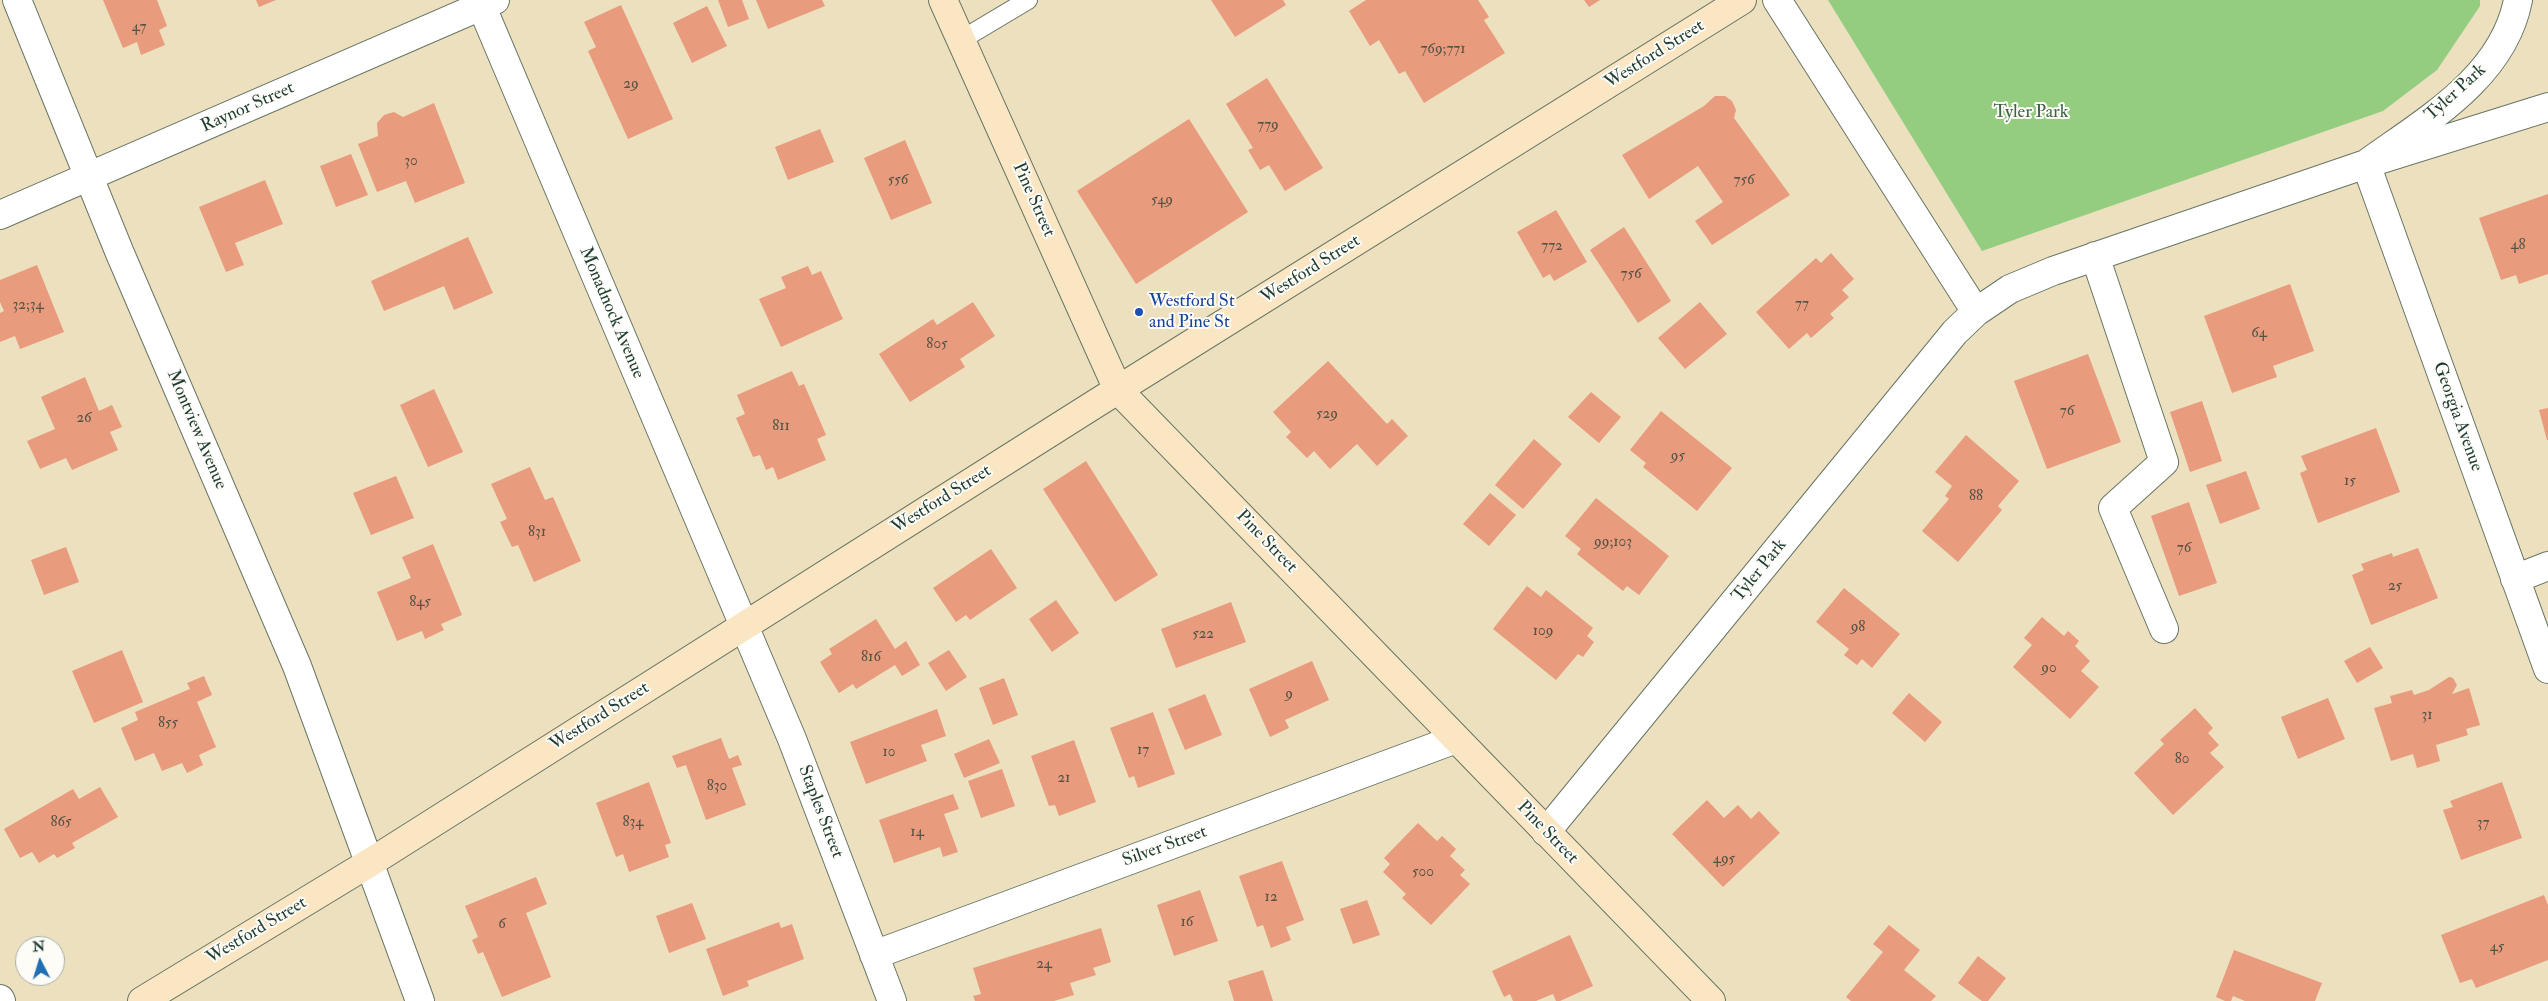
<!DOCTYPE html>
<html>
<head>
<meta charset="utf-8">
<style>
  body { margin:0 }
  #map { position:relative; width:2548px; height:1001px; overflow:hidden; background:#ece0be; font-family:"IM FELL Double Pica",serif }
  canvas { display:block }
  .north { position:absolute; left:15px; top:936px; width:50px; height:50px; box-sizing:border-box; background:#fdfcf7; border:1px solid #a4b0a9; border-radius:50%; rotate:355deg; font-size:14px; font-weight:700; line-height:20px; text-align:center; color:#1f3d34 }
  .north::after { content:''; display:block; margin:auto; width:18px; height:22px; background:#1f6fb2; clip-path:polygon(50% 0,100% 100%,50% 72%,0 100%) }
</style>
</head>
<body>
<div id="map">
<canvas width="2548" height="1001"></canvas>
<div class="north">N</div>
</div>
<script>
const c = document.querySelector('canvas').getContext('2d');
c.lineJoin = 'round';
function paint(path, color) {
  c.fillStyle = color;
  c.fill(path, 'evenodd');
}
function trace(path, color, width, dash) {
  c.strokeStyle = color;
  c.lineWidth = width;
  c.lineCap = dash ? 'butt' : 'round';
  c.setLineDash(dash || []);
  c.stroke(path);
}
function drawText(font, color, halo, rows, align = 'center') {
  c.font = font + ' "IM FELL Double Pica",serif';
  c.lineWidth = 4;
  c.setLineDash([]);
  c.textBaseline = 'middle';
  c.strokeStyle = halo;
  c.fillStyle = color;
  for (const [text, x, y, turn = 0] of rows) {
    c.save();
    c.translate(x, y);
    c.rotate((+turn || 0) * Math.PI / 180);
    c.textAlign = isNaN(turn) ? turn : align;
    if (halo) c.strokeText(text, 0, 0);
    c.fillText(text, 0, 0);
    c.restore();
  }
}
const green = new Path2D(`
  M1828,0H2480V6L2437,70L2383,111L1982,251Z`);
const building = new Path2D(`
  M103,0H157L167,26L159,30L165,45L141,55L137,42L123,48Z
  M256,0H276L259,7Z
  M718,0H742L749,19L728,27Z
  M756,0H822L825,6L768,29Z
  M1211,0H1283L1286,5L1235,37Z
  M1366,0H1478L1489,17L1484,20L1505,53L1424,103L1405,71L1399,74L1379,40L1370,46L1349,11Z
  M1584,0H1600L1589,7Z
  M621,5L673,119L628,139L588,51L596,47L584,22Z
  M707,6L727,46L692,63L673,23Z
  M1267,78L1323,168L1285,191L1269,165L1260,170L1248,150L1253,148L1226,104Z
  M1715,96H1725L1732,101L1736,110L1734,118L1790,195L1712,245L1695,221L1723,202L1698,166L1649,199L1622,155L1704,106Z
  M434,103L465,183L415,203L406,181L377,192L358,144L378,136L377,123L384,115L394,112L403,117Z
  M1189,119L1248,212L1136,284L1077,191Z
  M820,129L834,162L788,180L775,147Z
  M905,140L932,203L891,220L864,158Z
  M351,154L368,195L336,207L320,166Z
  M265,180L283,224L235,243L244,265L226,272L199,207Z
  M2548,194V274L2519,284L2516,275L2501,280L2479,218Z
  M1556,210L1587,262L1554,281L1550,274L1543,278L1517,232Z
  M1624,227L1671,301L1638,323L1590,250Z
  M468,237L493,293L454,310L444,286L384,311L371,281Z
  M1831,253L1854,279L1842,290L1849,297L1830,314L1834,318L1811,338L1807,333L1789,349L1756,312L1816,258L1821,263Z
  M37,265L64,332L20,349L15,336L0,342V313L4,311L0,302V280Z
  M808,266L812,275L821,271L843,319L781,347L759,299L786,288L781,277Z
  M2290,284L2314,351L2273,366L2277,377L2232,393L2204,316Z
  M973,302L995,336L960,359L965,367L910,402L879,354L933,319L937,325Z
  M1700,302L1727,334L1685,369L1658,338Z
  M2088,354L2121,442L2047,469L2014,381Z
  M1328,361L1387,424L1392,419L1408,436L1377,466L1357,444L1330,469L1314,451L1307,458L1286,437L1291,432L1273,412Z
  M792,371L799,386L804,384L826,435L817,439L826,460L778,480L773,467L766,470L760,455L753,457L736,418L745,414L737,395Z
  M85,377L99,411L112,405L122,427L110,432L118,450L72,470L66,458L40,469L27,441L55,429L41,397Z
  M434,389L463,452L428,467L400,405Z
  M1591,392L1621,417L1599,443L1568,417Z
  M2202,401L2222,461L2190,472L2170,412Z
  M2548,408V440H2547L2539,410Z
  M1661,411L1732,468L1697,511L1643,467L1646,463L1630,450Z
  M2376,428L2400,492L2318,523L2300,473L2307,470L2301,456Z
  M1966,435L2019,481L1998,506L2002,510L1958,562L1922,531L1949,499L1945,496L1952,486L1935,472Z
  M1534,439L1562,464L1523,509L1495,485Z
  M1086,461L1158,575L1115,602L1043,489Z
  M530,467L545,500L553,497L581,561L534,582L518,545L512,547L500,522L507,519L491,484Z
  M2246,471L2260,509L2220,524L2206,485Z
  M396,476L414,518L371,535L353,493Z
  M1490,493L1516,515L1489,546L1463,524Z
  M1596,498L1669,556L1639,595L1627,586L1623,591L1577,554L1581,549L1565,536Z
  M2189,502L2217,583L2179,596L2151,516Z
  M433,544L462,615L441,624L444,630L425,639L422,631L397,641L377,592L411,578L402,557Z
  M66,547L79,582L44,595L31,560Z
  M2418,548L2438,598L2371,625L2352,575L2364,570L2361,564L2392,553L2393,557Z
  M991,549L1017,588L970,620L966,615L956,622L933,588Z
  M1527,586L1541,597L1546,590L1593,628L1587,636L1594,642L1583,657L1578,654L1556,680L1493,629Z
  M1844,588L1900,634L1872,668L1862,659L1857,665L1844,655L1849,649L1816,622Z
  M1056,600L1079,633L1052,652L1029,619Z
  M1231,602L1246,642L1176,668L1161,629Z
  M2042,617L2064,636L2068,631L2079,641L2075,646L2090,661L2081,671L2099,687L2070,719L2013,667L2032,645L2024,638Z
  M876,619L895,649L906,641L920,665L902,676L895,665L856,689L853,684L839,693L820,662L832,654L829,649Z
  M2370,647L2383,668L2357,683L2344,661Z
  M122,650L143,702L94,723L72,671Z
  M949,650L967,677L946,691L928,663Z
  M1312,661L1329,700L1285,720L1289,728L1270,737L1249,689Z
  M204,676L212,695L197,702L216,747L199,755L203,765L187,773L182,763L162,771L154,753L135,761L121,728L138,720L135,712L190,689L187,683Z
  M2449,677L2453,678L2457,685L2452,694L2469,688L2480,725L2466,729L2468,735L2436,745L2440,761L2417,768L2413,754L2391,761L2374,708L2392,703L2390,696L2412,690L2414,695L2429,690Z
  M1004,678L1018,715L993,725L979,688Z
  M1909,693L1942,722L1925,742L1892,713Z
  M1205,694L1222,735L1185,750L1168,709Z
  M2328,698L2345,739L2298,759L2281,717Z
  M2195,708L2213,728L2208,733L2219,745L2210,753L2224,767L2173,815L2134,773L2164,744L2160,740Z
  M937,709L946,736L921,745L927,761L866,784L850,742Z
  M1153,712L1175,774L1138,788L1134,776L1129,778L1110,728Z
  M721,738L729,759L738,755L742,765L732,768L746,805L706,820L686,765L677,768L672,756Z
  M989,739L1000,763L964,778L954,754Z
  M1074,740L1096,802L1059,816L1055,805L1049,806L1031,756Z
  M1002,769L1015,806L981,818L968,781Z
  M649,782L671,843L665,845L669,857L629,872L623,854L616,857L596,803Z
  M2502,782L2522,838L2461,860L2443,810L2453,807L2450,801Z
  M100,787L118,817L72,843L75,848L57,858L54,854L39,863L32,852L20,858L4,829L73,789L79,799Z
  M953,794L959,809L944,814L958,852L943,857L940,847L894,863L879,820Z
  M1707,800L1724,818L1738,805L1751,819L1759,811L1780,833L1723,887L1672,834Z
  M1418,823L1437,841L1442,836L1456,849L1450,856L1465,870L1460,875L1470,884L1431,925L1402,898L1406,894L1383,872L1390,864L1384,858Z
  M1282,861L1304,920L1286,927L1291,940L1271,948L1263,925L1257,927L1239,876Z
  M536,877L547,904L526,913L551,977L502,997L483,952L478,954L472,940L478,937L465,906Z
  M1200,890L1218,941L1174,956L1157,905Z
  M2544,895L2548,905V960L2476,988L2472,979L2460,983L2441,935Z
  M1367,900L1380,935L1353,944L1340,909Z
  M692,903L706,939L669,953L656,916Z
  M779,922L781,928L792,924L804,959L747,981L749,986L723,996L706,949Z
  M1889,925L1920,950L1904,970L1936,996L1931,1001H1851L1846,997L1883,952L1873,944Z
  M1101,928L1111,962L1093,968L1096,975L1070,983L1074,995L1054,1001H975L973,996L981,994L973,968Z
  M1570,935L1593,986L1560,1001H1556L1553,994L1536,1001H1513L1510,994L1504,997L1492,971Z
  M2234,950L2322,983L2315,1001H2245L2233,996L2231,1001H2225L2216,997Z
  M1978,956L2006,978L1988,1001H1982L1958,983Z
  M1263,970L1273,1001H1234L1228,981Z`);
const lane = new Path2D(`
  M961,40L1028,0`);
const street = new Path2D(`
  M17,0L119,251L297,666L420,1001
  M479,0L792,739L892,1001
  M1777,0L1976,312
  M2518,0C2503,78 2425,121 2366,164L2548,669
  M0,215L495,0
  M2095,256L2164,462L2113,508L2164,629
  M2515,579L2548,566
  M1546,832L1955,332L1976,312L2010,289L2053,271L2366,164L2548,107
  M874,955L1456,739
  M0,999L1,1001`);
const secondary = new Path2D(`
  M943,0L1118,390L1711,1001
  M142,1001L379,857L1095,404L1742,0`);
const markers = [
  [1139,312,5,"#1a4fb4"]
];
const numberNames = [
  ["47",139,28],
  ["769;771",1443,50],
  ["29",631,85],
  ["779",1268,126],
  ["30",411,162],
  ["556",898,181],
  ["756",1744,181],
  ["549",1162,201],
  ["48",2518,246],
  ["772",1552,247],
  ["756",1631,275],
  ["77",1802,305],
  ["32;34",28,306],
  ["64",2259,334],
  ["805",937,345],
  ["76",2067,412],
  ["529",1327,415],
  ["26",84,419],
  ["811",781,427],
  ["95",1678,457],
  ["15",2350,482],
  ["88",1976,497],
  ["831",537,533],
  ["99;103",1613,543],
  ["76",2184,549],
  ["25",2395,587],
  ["845",420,603],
  ["98",1858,628],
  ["109",1543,632],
  ["522",1203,635],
  ["816",871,658],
  ["90",2049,669],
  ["9",1289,695],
  ["31",2427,716],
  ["855",168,724],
  ["17",1143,751],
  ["10",889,753],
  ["80",2182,760],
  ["21",1064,779],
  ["830",717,787],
  ["865",61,823],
  ["834",633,823],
  ["37",2483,824],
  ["14",917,833],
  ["495",1724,860],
  ["500",1423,873],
  ["12",1271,898],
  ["16",1187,923],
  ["6",502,925],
  ["45",2497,948],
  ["24",1044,965]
];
const streetNames = [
  ["Westford Street",1655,55,-32],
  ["Tyler Park",2456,93,-42],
  ["Raynor Street",248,108,-24],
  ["Pine Street",1033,200,66],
  ["Westford Street",1311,270,-32],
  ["Monadnock Avenue",611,313,67],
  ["Georgia Avenue",2457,417,70],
  ["Montview Avenue",196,430,67],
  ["Westford Street",942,500,-32],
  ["Pine Street",1266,542,46],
  ["Tyler Park",1760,571,-51],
  ["Westford Street",600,717,-32],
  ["Staples Street",820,812,69],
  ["Pine Street",1547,833,46],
  ["Silver Street",1165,847,-20],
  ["Westford Street",257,931,-31]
];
const parkNames = [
  ["Tyler Park",2031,113]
];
const transitNames = [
  ["Westford St",1149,302],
  ["and Pine St",1149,323]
];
paint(green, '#94cd80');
paint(building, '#e99b7d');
trace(lane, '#677664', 20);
trace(street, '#677664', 30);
trace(secondary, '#677664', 30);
trace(lane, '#fff', 18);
trace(street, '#fff', 28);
trace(secondary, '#fbe6c4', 28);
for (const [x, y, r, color] of markers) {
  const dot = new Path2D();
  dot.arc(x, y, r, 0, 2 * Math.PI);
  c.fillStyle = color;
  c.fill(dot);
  trace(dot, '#fdfcf7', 2);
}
drawText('15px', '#525446', null, numberNames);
drawText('18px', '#1f3d34', '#fdfcf7', streetNames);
drawText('18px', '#3c6147', '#fdfcf7', parkNames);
drawText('18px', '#164399', '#fdfcf7', transitNames, 'left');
</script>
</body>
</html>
